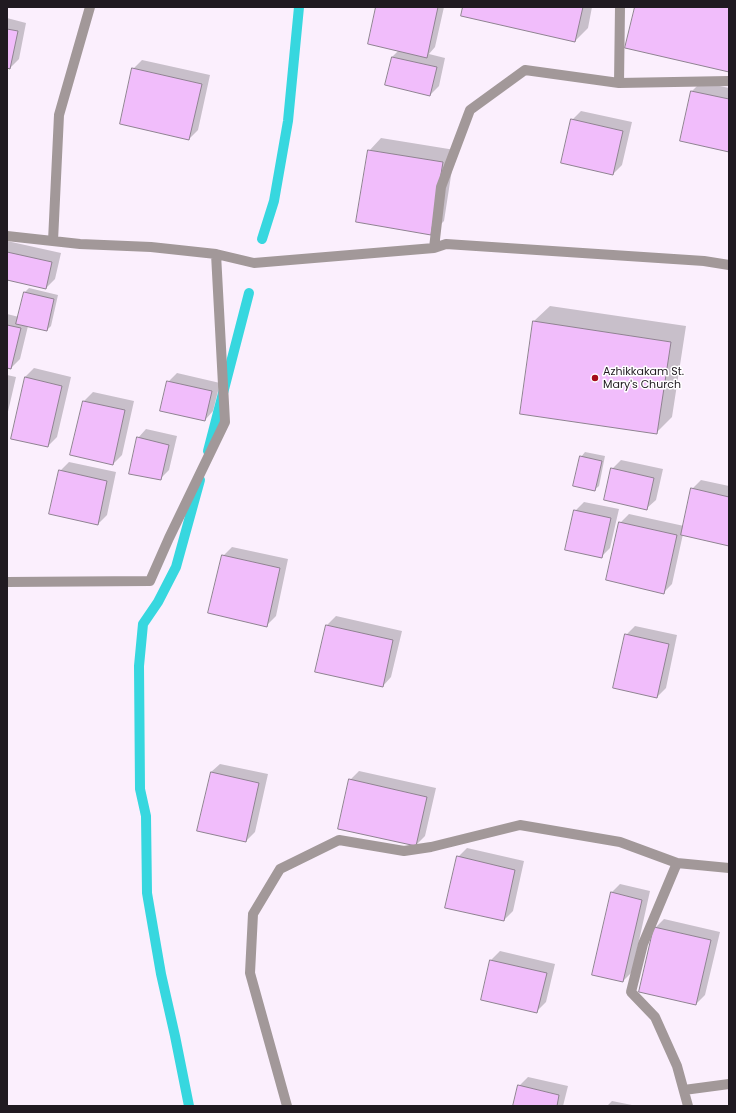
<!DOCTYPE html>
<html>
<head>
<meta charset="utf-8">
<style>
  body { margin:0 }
  #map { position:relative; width:736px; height:1113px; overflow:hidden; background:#fbeffd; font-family:Poppins,sans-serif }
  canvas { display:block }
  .frame { position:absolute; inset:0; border:8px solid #201a21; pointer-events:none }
</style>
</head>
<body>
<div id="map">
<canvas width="736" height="1113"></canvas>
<div class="frame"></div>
</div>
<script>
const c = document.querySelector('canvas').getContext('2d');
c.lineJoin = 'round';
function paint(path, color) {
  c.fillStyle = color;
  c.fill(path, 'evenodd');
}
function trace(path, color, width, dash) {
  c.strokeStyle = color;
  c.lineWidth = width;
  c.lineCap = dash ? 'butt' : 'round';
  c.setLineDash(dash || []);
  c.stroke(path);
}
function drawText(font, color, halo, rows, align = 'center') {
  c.font = font + ' Poppins,sans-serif';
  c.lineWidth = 3;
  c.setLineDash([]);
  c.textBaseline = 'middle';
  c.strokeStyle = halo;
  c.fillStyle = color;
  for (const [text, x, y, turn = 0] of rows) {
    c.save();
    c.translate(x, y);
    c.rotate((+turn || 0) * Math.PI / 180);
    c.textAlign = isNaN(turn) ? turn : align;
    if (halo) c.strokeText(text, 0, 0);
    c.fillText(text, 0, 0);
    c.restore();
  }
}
const shadow = new Path2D(`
  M377,7H444L435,47L429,54L445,58L439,86L430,95L387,85L392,57L399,50Z
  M464,7H592L588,28L575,41Z
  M7,18L26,23L19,59L10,68L7,67Z
  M142,60L210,75L198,130L189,139L133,69Z
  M701,82L729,88V151L681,140L692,91Z
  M581,111L632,122L622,165L613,174L572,120Z
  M381,138L455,150L444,221L431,234L369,151Z
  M7,241L61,253L55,279L46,288L7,279Z
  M29,288L58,295L51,326L47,330L28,326L20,359L11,368L7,367V314L19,317L25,292Z
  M550,306L686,326L672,417L656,433L534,321Z
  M34,368L71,377L57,437L48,446L25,377Z
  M177,373L220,383L213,411L205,420L168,382Z
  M7,375L16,377L7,416Z
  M93,392L134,401L122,455L113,464L84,401Z
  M146,429L177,436L169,470L160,479L138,438Z
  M585,452L605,456L599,486L594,490L581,457Z
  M621,460L663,469L656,500L647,508L612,469Z
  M69,462L116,472L107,515L98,524L60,471Z
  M701,480L729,486V545L683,534L672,584L663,593L620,523L629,514L684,526L692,489Z
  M584,502L619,509L610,548L601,557L575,511Z
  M232,547L288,559L276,616L267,625L223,556Z
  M336,616L402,631L391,677L383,686L327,625Z
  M635,626L677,635L666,688L657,697L626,635Z
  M220,764L268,774L255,832L246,841L211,772Z
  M359,771L436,788L425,836L416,845L350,780Z
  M467,848L524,861L513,911L504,920L458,857Z
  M620,884L650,891L632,972L623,981L611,893Z
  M664,919L720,932L705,995L696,1004L655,928Z
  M500,951L555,964L546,1002L537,1011L491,960Z
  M528,1077L568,1086L563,1106H514L519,1086Z
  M612,1101L637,1106H607Z`);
const stream = new Path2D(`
  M262,239L274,201L288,121L299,7
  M208,451L249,293
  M189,1106L175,1036L161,974L147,893L146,816L140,789L139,666L143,624L158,602L176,567L200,480`);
const building = new Path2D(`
  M376,7H438L427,58L368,44Z
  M463,7H583L575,42L461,16Z
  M635,7H729V72L625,48Z
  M7,29L18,31L10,69L7,68Z
  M392,57L437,67L430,96L385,85Z
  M132,68L202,84L189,140L120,124Z
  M691,91L729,99V152L680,141Z
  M571,119L623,131L613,175L561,163Z
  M368,150L443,162L431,235L356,222Z
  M7,252L52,262L46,289L7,280Z
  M24,292L54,299L47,331L16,324Z
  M533,321L671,342L657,434L520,414Z
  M7,325L21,328L11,369L7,368Z
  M25,377L62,386L48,447L11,439Z
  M167,381L212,391L205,421L160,411Z
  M83,401L125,410L113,465L70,455Z
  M137,437L169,445L161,480L129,474Z
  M580,456L602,461L595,491L573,486Z
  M611,468L654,478L647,510L604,500Z
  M59,470L107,481L98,525L49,514Z
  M691,488L729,497V546L681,535Z
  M574,510L611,518L602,558L565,550Z
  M619,522L677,535L664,594L606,580Z
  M222,555L280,568L267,627L208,613Z
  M326,625L393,640L383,687L315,672Z
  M625,634L669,644L657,698L613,688Z
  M211,772L259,783L246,842L197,831Z
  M349,779L427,797L416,846L338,829Z
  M457,856L515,870L504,921L445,908Z
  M611,892L642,900L623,982L592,975Z
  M654,927L711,940L696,1005L639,992Z
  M490,960L547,973L537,1013L481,1000Z
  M518,1085L559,1095L557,1106H513Z`);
const street = new Path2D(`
  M620,7L619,83L729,81
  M7,236L80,244L151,247L216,254L254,263L434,248L446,244L704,261L729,265
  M53,241L59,115L90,7
  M434,248L441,187L470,110L525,70L619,83
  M7,582L150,581L169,538L225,422L216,254
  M677,863L643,944L631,992L655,1017L677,1066L688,1106
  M684,1090L729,1084
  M287,1106L250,973L253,914L280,869L339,840L404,851L431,847L520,825L620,842L677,863L729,868`);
const markers = [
  [595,378,4,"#a40b1a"]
];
const poiNames = [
  ["Azhikkakam St.",603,372],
  ["Mary's Church",603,385]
];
paint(shadow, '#0003');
trace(stream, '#37d7df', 10);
paint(building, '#f1bdfb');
trace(building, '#8f8291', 1);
trace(street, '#a29899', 10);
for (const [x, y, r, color] of markers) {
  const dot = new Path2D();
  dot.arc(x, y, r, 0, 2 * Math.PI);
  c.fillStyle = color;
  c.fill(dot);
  trace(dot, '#fff', 1.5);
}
drawText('11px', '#201a21', '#fff', poiNames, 'left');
</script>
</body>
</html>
